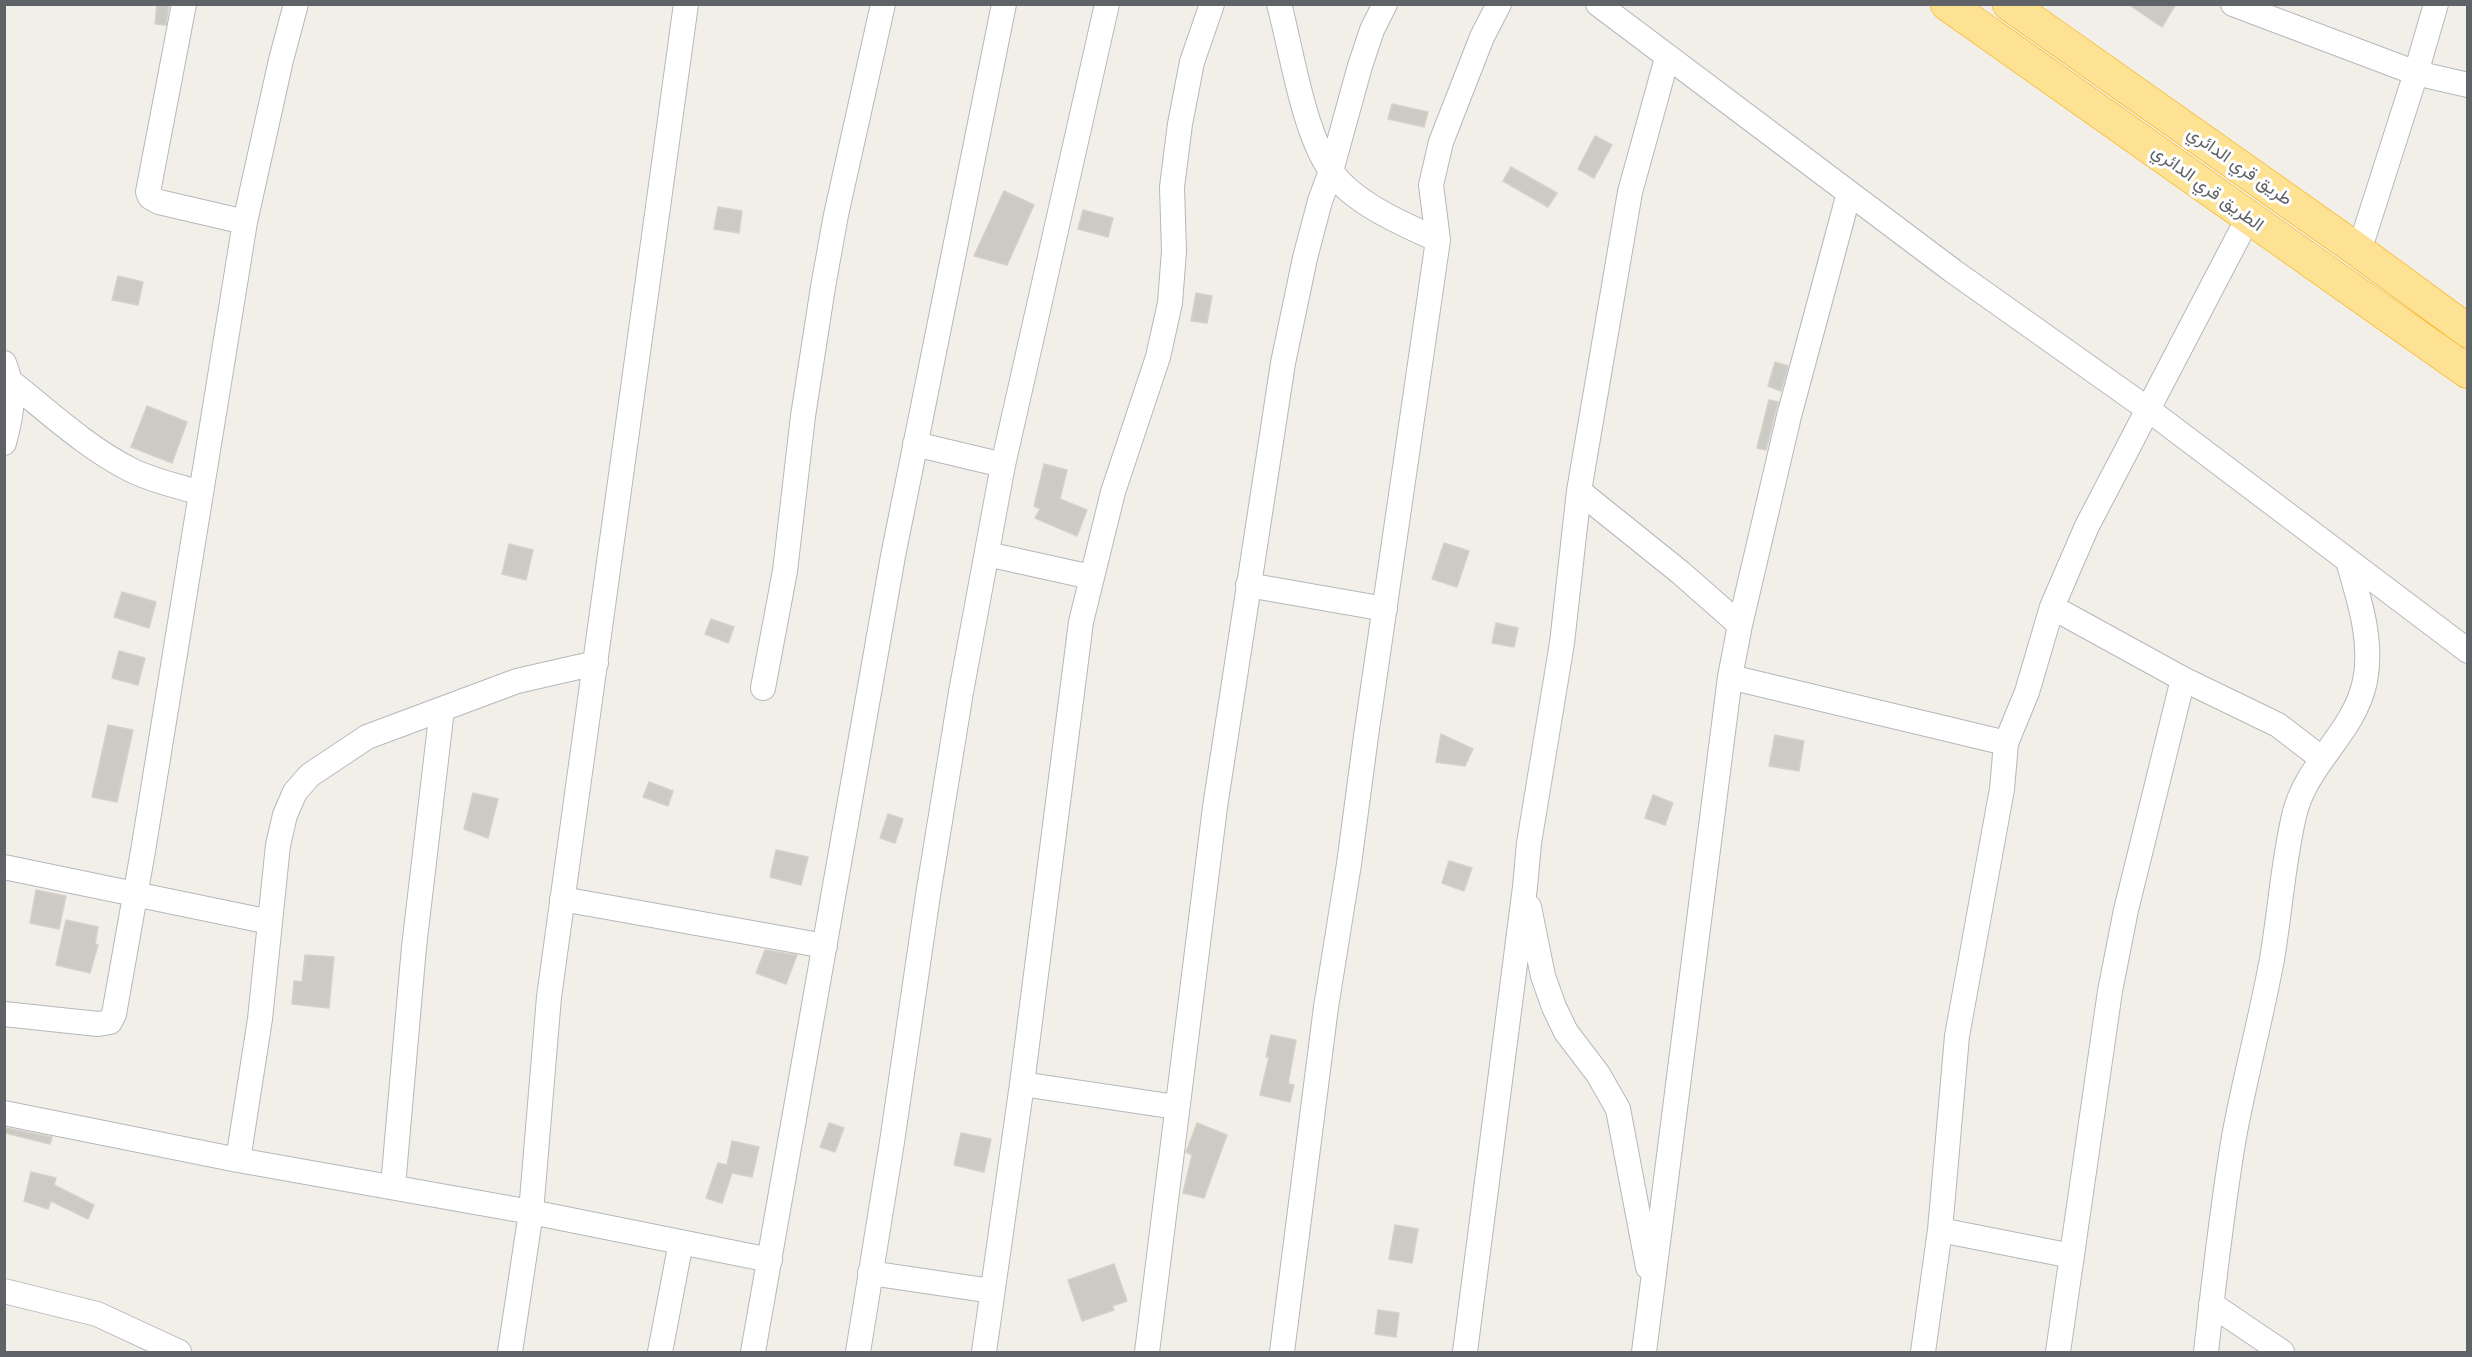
<!DOCTYPE html>
<html>
<head>
<meta charset="utf-8">
<style>
  body { margin:0 }
  #map { position:relative; width:2472px; height:1357px; overflow:hidden; background:#f1efe8; font-family:Roboto,sans-serif }
  canvas { display:block }
  .frame { position:absolute; inset:0; border:6px solid #5f6368; pointer-events:none }
</style>
</head>
<body>
<div id="map">
<canvas width="2472" height="1357"></canvas>
<div class="frame"></div>
</div>
<script>
const c = document.querySelector('canvas').getContext('2d');
c.lineJoin = 'round';
function paint(path, color) {
  c.fillStyle = color;
  c.fill(path, 'evenodd');
}
function trace(path, color, width, dash) {
  c.strokeStyle = color;
  c.lineWidth = width;
  c.lineCap = dash ? 'butt' : 'round';
  c.setLineDash(dash || []);
  c.stroke(path);
}
function drawText(font, color, halo, rows, align = 'center') {
  c.font = font + ' Roboto,Vazirmatn,sans-serif';
  c.lineWidth = 6;
  c.setLineDash([]);
  c.textBaseline = 'middle';
  c.strokeStyle = halo;
  c.fillStyle = color;
  for (const [text, x, y, turn = 0] of rows) {
    c.save();
    c.translate(x, y);
    c.rotate((+turn || 0) * Math.PI / 180);
    c.textAlign = isNaN(turn) ? turn : align;
    if (halo) c.strokeText(text, 0, 0);
    c.fillText(text, 0, 0);
    c.restore();
  }
}
const building = new Path2D(`
  M157,4H169L166,25L155,24Z
  M2128,4H2176L2162,27Z
  M1392,104L1428,112L1424,127L1388,119Z
  M1595,136L1612,145L1594,178L1578,169Z
  M1511,167L1557,193L1548,207L1503,181Z
  M1004,191L1034,205L1007,265L974,256Z
  M718,207L742,211L739,233L714,229Z
  M1083,210L1113,218L1108,237L1078,229Z
  M118,276L143,282L138,305L112,300Z
  M1196,293L1212,296L1207,323L1191,321Z
  M1775,362L1788,366L1781,391L1768,386Z
  M1769,400L1778,402L1766,450L1757,448Z
  M147,406L187,422L172,463L131,447Z
  M1044,464L1067,470L1060,499L1087,510L1077,536L1035,518L1040,509L1034,506Z
  M1444,543L1469,551L1457,587L1432,579Z
  M509,544L533,550L526,580L502,574Z
  M122,592L156,602L149,628L114,617Z
  M711,619L734,627L728,643L705,634Z
  M1496,623L1518,628L1514,647L1492,643Z
  M119,651L145,658L138,685L112,678Z
  M108,725L133,730L117,802L92,797Z
  M1441,734L1473,749L1465,766L1436,762Z
  M1775,735L1804,741L1799,771L1769,766Z
  M649,782L673,791L668,806L643,797Z
  M473,793L498,799L488,838L464,829Z
  M1653,795L1673,803L1665,825L1645,818Z
  M888,814L903,819L895,843L880,838Z
  M776,850L808,857L801,885L770,877Z
  M1449,861L1472,868L1464,891L1442,883Z
  M36,890L66,896L59,929L30,923Z
  M66,920L98,927L95,944L98,945L90,973L56,965Z
  M765,950L797,955L786,984L756,973Z
  M305,955L334,957L329,1008L292,1004L294,981L302,982Z
  M1271,1035L1296,1040L1288,1084L1294,1085L1290,1102L1260,1095L1269,1057H1266Z
  M829,1123L844,1128L835,1152L820,1147Z
  M1197,1123L1227,1135L1204,1198L1183,1193L1192,1155L1186,1152Z
  M6,1128L52,1137L50,1144L5,1133Z
  M961,1133L991,1139L984,1172L954,1165Z
  M732,1141L759,1147L752,1177L732,1173L722,1203L706,1198L718,1163L727,1165Z
  M31,1172L56,1178L54,1185L94,1205L88,1219L51,1201L48,1209L24,1201Z
  M1395,1225L1418,1229L1412,1263L1389,1259Z
  M1114,1264L1127,1301L1112,1306L1114,1310L1082,1321L1068,1280Z
  M1378,1310L1399,1313L1396,1337L1375,1334Z`);
const minor = new Path2D(`
  M184,4L148,192L150,197L159,202L245,222
  M1279,4C1292,52 1303,131 1331,171C1353,203 1403,224 1438,240
  M1598,4L1953,271L2149,410L2468,651
  M2233,4L2416,73L2468,85
  M2359,251L2416,73L2436,4
  M4,363C16,393 12,413 4,443
  M11,382C50,413 86,447 131,470C153,481 178,486 201,493
  M915,444L1003,465
  M1579,491L1681,573L1740,625L1730,677L1644,1352
  M987,554L1091,577
  M1248,585L1385,609
  M2052,607L2183,679L2278,725L2321,758
  M1740,625L1789,416L1849,193
  M1730,677L2006,743
  M763,688L785,571L803,416L823,287L836,215L883,4
  M4,867L270,922
  M562,899L825,946
  M1529,907L1543,976L1554,1007L1566,1032L1598,1074L1618,1109L1648,1267
  M4,1014L98,1024L110,1022L114,1014L143,851L245,222L281,60L296,4
  M1022,1084L1176,1107
  M4,1113L238,1160L531,1212L770,1260
  M238,1160L260,1019L278,845L285,815L295,792L310,775L367,737L517,681L596,663
  M393,1186L414,947L442,709
  M1940,1230L2072,1256
  M870,1273L992,1291
  M4,1291L97,1314L179,1352
  M2211,1304L2282,1352
  M510,1352L531,1212L549,997L686,4
  M660,1352L681,1242
  M753,1352L893,556L1004,4
  M858,1352L892,1142L928,895L961,692L1003,465L1107,4
  M984,1352L1022,1084L1081,622L1113,492L1158,357L1170,303L1174,251L1172,187L1180,124L1192,62L1212,4
  M1147,1352L1215,807L1283,363L1305,258L1320,201L1331,171L1360,66L1372,30L1385,4
  M1282,1352L1326,1007L1349,864L1366,736L1438,240L1431,185L1441,142L1482,37L1499,4
  M1465,1352L1525,887L1529,843L1562,643L1579,491L1630,192L1667,58
  M1923,1352L1940,1230L1957,1036L2002,789L2006,743L2027,692L2052,607L2087,526L2248,218
  M2058,1352L2110,991L2126,910L2183,679
  M2206,1352C2214,1281 2222,1208 2234,1137C2245,1077 2261,1019 2272,959C2280,912 2283,863 2294,816C2306,763 2354,734 2365,681C2373,641 2359,599 2348,561`);
const highway = new Path2D(`
  M1947,4L2468,372
  M2009,4L2359,251L2468,331`);
const streetNames = [
  ["طريق قري الدائري",2239,167,35],
  ["الطريق قري الدائري",2207,189,36]
];
paint(building, '#cccac5');
trace(building, '#d6d1c6', 1.5);
trace(minor, '#b5b8bc', 26);
trace(highway, '#f9ab00', 34);
trace(minor, '#fff', 24);
trace(highway, '#fde293', 33);
drawText('18px', '#5f6368', '#fff', streetNames);
</script>
</body>
</html>
